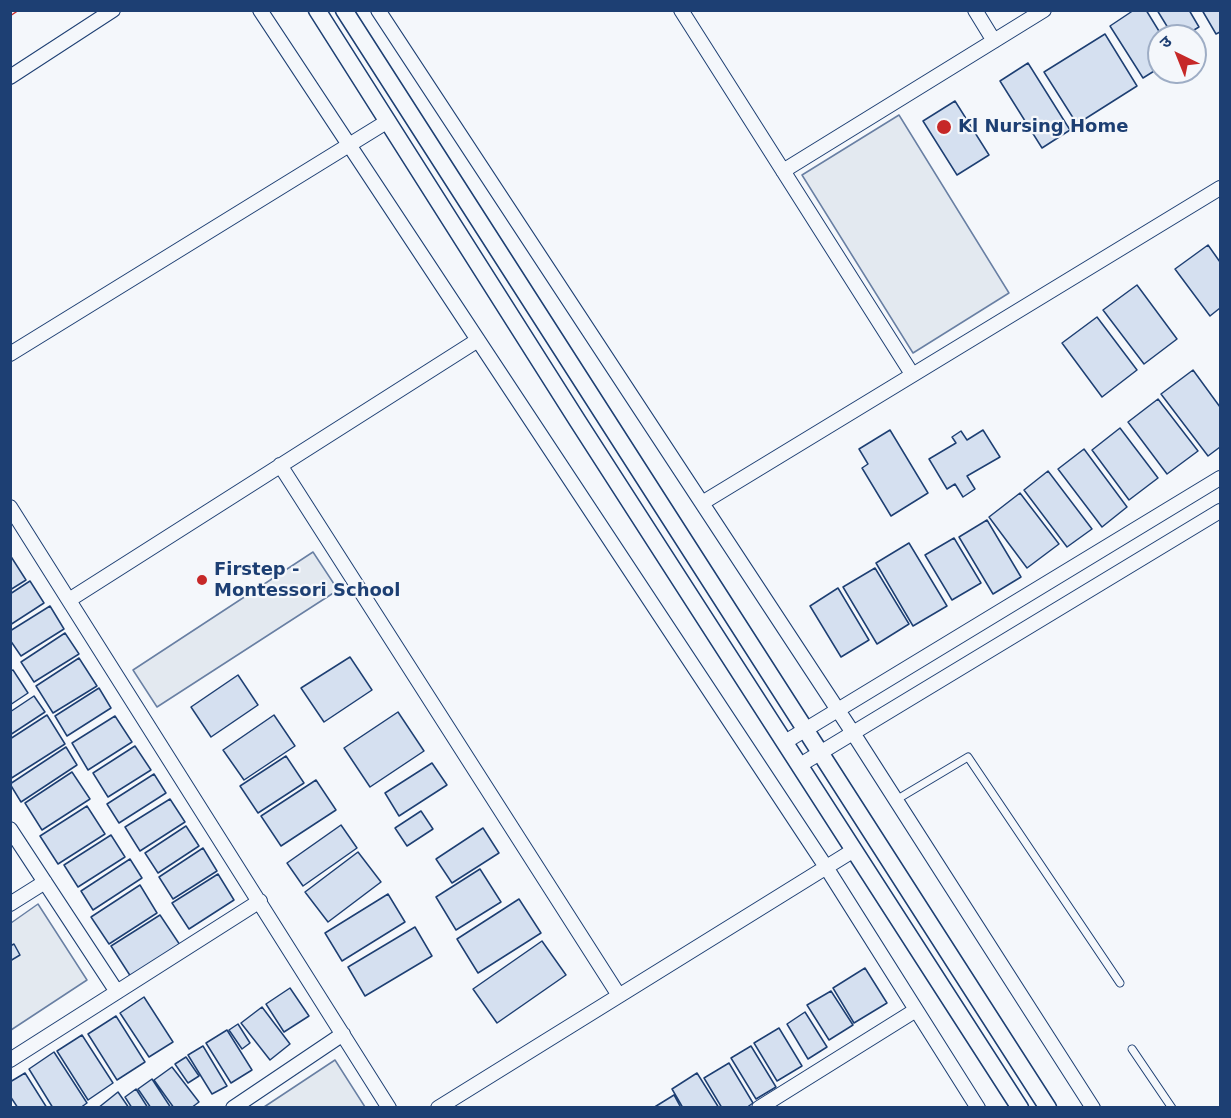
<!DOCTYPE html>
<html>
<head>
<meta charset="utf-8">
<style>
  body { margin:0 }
  #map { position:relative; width:1231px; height:1118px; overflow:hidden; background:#f4f7fb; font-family:"DejaVu Sans","Noto Sans Devanagari",sans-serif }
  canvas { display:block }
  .frame { position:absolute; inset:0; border:12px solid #1d3f73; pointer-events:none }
  .north { position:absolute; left:1147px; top:24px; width:60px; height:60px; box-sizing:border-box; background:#f4f7fb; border:2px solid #9eadc5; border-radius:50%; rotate:317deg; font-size:16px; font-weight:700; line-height:24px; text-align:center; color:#1d3f73 }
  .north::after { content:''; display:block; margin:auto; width:21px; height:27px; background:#c62828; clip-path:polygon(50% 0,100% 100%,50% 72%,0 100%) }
</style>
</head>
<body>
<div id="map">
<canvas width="1231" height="1118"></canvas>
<div class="frame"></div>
<div class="north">उ</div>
</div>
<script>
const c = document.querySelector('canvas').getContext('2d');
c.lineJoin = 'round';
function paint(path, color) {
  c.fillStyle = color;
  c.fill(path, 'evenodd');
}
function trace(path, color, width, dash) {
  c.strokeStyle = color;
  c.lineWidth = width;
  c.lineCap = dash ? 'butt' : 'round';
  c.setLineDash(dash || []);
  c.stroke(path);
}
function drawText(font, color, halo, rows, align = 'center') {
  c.font = font + ' "DejaVu Sans",sans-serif';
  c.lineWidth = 4.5;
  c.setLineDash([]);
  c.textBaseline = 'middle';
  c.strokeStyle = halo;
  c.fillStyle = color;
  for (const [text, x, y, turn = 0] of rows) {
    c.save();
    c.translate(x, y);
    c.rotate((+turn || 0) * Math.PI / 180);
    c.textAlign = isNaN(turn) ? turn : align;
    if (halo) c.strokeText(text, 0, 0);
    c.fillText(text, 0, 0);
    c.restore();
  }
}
const green = new Path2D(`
  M899,115L1009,293L913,353L802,175Z
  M313,552L338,590L157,707L133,670Z
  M38,904L87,980L11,1030V923Z
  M335,1060L365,1107H264Z`);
const building = new Path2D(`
  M1134,10H1146L1162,36H1159V68L1143,78L1110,26Z
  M1157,10H1189L1199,27L1184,36H1173Z
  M1202,10H1220V32L1216,34Z
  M1105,34L1137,86L1077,124L1044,72Z
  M1028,63L1070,130L1042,148L1000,81Z
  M955,101L989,155L957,175L923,121Z
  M1208,245L1220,262V308L1210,316L1175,269Z
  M1137,285L1177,339L1144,364L1103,310Z
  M1097,317L1137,370L1102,397L1062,343Z
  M1193,370L1220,407V447L1208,456L1161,394Z
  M1158,399L1198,451L1167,474L1128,422Z
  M1120,428L1158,478L1129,500L1092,450Z
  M890,430L928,493L891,516L862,468L868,464L859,449Z
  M983,430L1000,457L967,476L975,489L963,497L955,484L947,489L929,459L956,443L952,437L961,431L967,440Z
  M1084,449L1127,507L1102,527L1058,469Z
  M1048,471L1092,529L1067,547L1024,490Z
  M1020,493L1059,544L1027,568L989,517Z
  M987,520L1021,577L993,594L959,537Z
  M954,538L981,583L952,600L925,555Z
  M909,543L947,606L913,626L876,563Z
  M10,555L26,580L10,590Z
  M875,568L909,624L877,644L843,587Z
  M30,581L44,603L10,625V594Z
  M838,588L869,640L841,657L810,606Z
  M50,606L64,629L21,656L10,640V631Z
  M65,633L79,654L34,682L21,662Z
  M350,657L372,690L324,722L301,688Z
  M79,658L97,686L53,713L36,686Z
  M13,670L28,693L10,705V671Z
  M238,675L258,705L211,737L191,707Z
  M99,688L111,708L67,736L55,716Z
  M34,696L45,712L10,735V712Z
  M398,712L424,751L370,787L344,748Z
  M47,715L65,744L10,779V739Z
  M274,715L295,746L244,780L223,750Z
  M115,716L132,742L88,770L72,743Z
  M135,746L151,770L108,797L93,773Z
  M66,747L77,765L21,802L10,784Z
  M286,756L304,783L258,813L240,786Z
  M432,763L447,785L399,816L385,793Z
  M72,772L90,799L42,830L25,803Z
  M154,774L166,793L119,823L107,804Z
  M316,780L336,810L281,846L261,816Z
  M170,799L185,822L140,851L125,827Z
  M87,806L105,834L58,864L40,836Z
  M421,811L433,829L407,846L395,828Z
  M341,825L357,848L303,886L287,863Z
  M186,826L199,846L158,873L145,853Z
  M483,828L499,853L452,883L436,859Z
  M111,835L125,857L78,887L64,865Z
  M203,848L217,871L173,899L159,877Z
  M358,852L381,882L328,922L305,892Z
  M130,859L142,878L93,910L81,891Z
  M480,869L501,902L456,930L436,897Z
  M218,874L234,900L189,929L172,903Z
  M140,885L157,913L109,944L91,917Z
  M388,894L405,922L342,961L325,933Z
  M519,899L541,933L478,973L457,939Z
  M160,915L180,945L131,977L111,946Z
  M415,927L432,956L365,996L348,967Z
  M542,941L566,975L497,1023L473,989Z
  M14,944L20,955L10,961V946Z
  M865,968L887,1003L854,1023L833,988Z
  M290,988L309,1016L284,1032L266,1004Z
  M831,991L853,1025L829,1040L807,1005Z
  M144,997L173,1042L149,1057L120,1013Z
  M262,1007L290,1044L270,1060L241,1023Z
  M805,1012L827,1047L808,1059L787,1024Z
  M116,1016L145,1062L117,1080L88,1034Z
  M238,1024L250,1043L242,1049L229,1030Z
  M779,1028L802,1066L777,1081L754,1043Z
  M227,1030L252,1070L231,1083L206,1043Z
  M82,1035L113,1083L88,1100L57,1051Z
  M203,1046L227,1086L212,1094L188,1055Z
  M751,1046L776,1087L756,1099L731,1058Z
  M54,1052L87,1103L80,1108H53L29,1069Z
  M186,1057L199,1076L188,1083L175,1064Z
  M729,1063L753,1103L746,1108H722L704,1078Z
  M172,1067L199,1102L191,1108H174L154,1080Z
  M25,1073L47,1108H18L10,1096V1082Z
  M697,1073L719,1108H683L672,1089Z
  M152,1079L171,1108H151L138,1089Z
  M136,1089L148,1108H132L125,1097Z
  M118,1092L129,1108H98Z
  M674,1095L681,1108H653Z`);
const service = new Path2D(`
  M896,800L968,757L1120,983
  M1132,1049L1172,1108`);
const minor = new Path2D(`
  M260,10L826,867L978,1108
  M378,10L853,733L1093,1108
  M681,10L912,374
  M975,10L994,41
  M10,77L113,10
  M783,171L1044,10
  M10,354L388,121
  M280,465L618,994
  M702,503L1220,188
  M10,507L389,1108
  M69,600L478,340
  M785,742L1220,478
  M800,765L1220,511
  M10,829L117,992
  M10,904L45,882
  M10,1060L260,901
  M233,1108L343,1034
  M438,1108L854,850
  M759,1108L916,1010`);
const tertiary = new Path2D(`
  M317,10L577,420L1020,1108
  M344,10L1048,1108`);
const power = new Path2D(`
  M10,16L19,10`);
const markers = [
  [944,127,8,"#c62828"],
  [202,580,6,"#c62828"]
];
const poiNames = [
  ["Kl Nursing Home",958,127],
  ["Firstep -",214,570],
  ["Montessori School",214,591]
];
paint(green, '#e3e9f0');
trace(green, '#687fa3', 1.5);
paint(building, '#d5e0f0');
trace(building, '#1d3f73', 1.5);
trace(service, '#1d3f73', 9);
trace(minor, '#1d3f73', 16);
trace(tertiary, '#1d3f73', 19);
trace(service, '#f4f7fb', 7);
trace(minor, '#f4f7fb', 14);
trace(tertiary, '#f4f7fb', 16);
trace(power, '#c62828', 1.5, [21, 4.5, 3, 4.5]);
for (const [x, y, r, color] of markers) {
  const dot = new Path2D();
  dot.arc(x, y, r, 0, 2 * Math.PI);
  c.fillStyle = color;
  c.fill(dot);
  trace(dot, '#f4f7fb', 2);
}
drawText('bold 18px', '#1d3f73', '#f4f7fb', poiNames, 'left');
</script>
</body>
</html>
